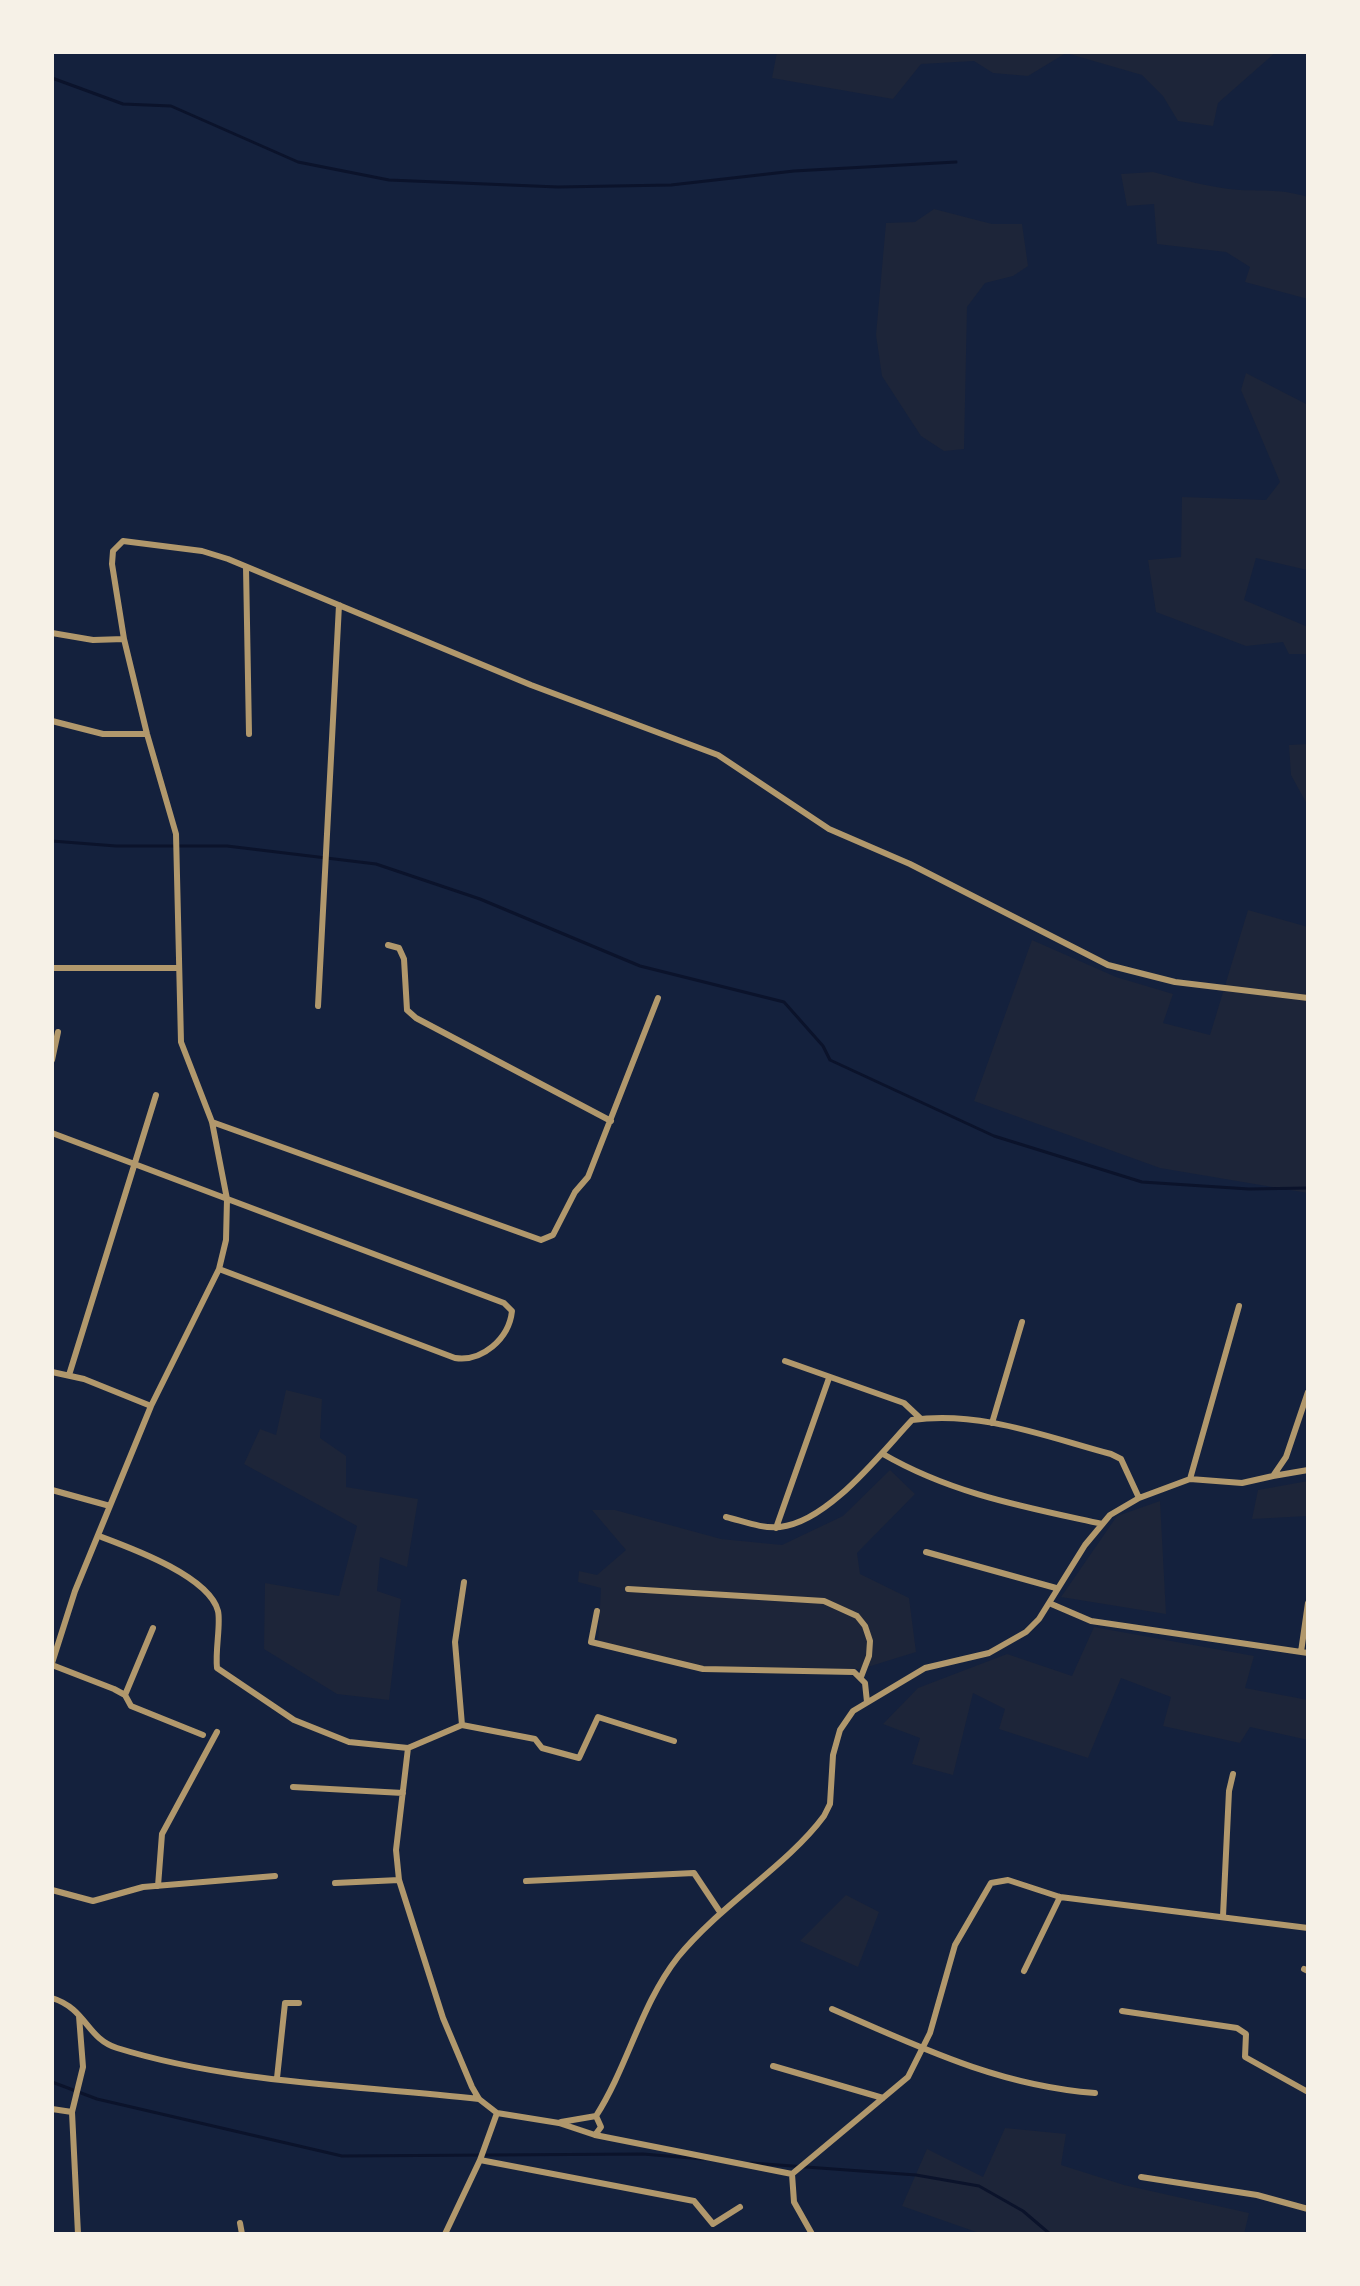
<!DOCTYPE html>
<html>
<head>
<meta charset="utf-8">
<style>
  body { margin:0 }
  #map { position:relative; width:1360px; height:2286px; overflow:hidden; background:#14213d; font-family:Merriweather,serif }
  canvas { display:block }
  .frame { position:absolute; inset:0; border:54px solid #f6f1e7; pointer-events:none }
</style>
</head>
<body>
<div id="map">
<canvas width="1360" height="2286"></canvas>
<div class="frame"></div>
</div>
<script>
const c = document.querySelector('canvas').getContext('2d');
c.lineJoin = 'round';
function paint(path, color) {
  c.fillStyle = color;
  c.fill(path, 'evenodd');
}
function trace(path, color, width, dash) {
  c.strokeStyle = color;
  c.lineWidth = width;
  c.lineCap = dash ? 'butt' : 'round';
  c.setLineDash(dash || []);
  c.stroke(path);
}
const green = new Path2D(`
  M777,52H1276L1218,103L1213,126L1178,121L1163,96L1142,75L1066,53L1028,76L993,73L974,61L921,64L893,99L772,78Z
  M1153,172C1181,179 1210,188 1240,190C1266,191 1281,189 1308,197V299L1245,282L1250,267L1226,252L1157,244L1154,204L1127,206L1121,174Z
  M934,209L992,224H1022L1028,266L1013,276L985,283L967,307L964,449L944,451L921,436L882,376L876,335L886,223L915,222Z
  M1246,373L1308,405L1307,570L1256,558L1244,600L1308,627V654H1289L1283,642L1246,646L1156,612L1148,560L1181,557L1182,497L1266,500L1280,482L1241,390Z
  M1308,744V806L1291,775L1289,745Z
  M1248,910L1308,927V1193L1160,1168L974,1101L1032,940L1116,977L1173,994L1163,1023L1210,1035Z
  M286,1390L322,1399L320,1438L346,1456V1487L418,1499L407,1567L380,1557L377,1591L401,1599L389,1700L337,1694L264,1649L265,1583L339,1596L357,1526L244,1464L260,1429L276,1435Z
  M890,1470L915,1494L857,1553L860,1574L909,1598L916,1652L861,1669L694,1667L598,1642L601,1588L578,1582L579,1571L597,1575L626,1550L592,1510H615L721,1539L782,1545L843,1516Z
  M1308,1481V1516L1252,1519L1258,1490Z
  M1160,1501L1166,1614L1061,1597L1117,1516Z
  M1094,1627L1254,1656L1245,1688L1308,1700V1740L1250,1727L1240,1743L1163,1726L1171,1697L1121,1678L1088,1758L999,1729L1005,1709L973,1693L953,1775L912,1764L920,1738L883,1724L918,1688L1007,1654L1072,1676Z
  M846,1895L879,1912L858,1967L800,1941Z
  M1005,2128L1066,2134L1061,2165L1124,2185L1249,2213L1244,2234H982L902,2206L927,2149L983,2177Z`);
const stream = new Path2D(`
  M52,78L123,104L171,106L298,162L389,180L558,187L671,185L794,171L956,162
  M52,841L116,846H227L376,864L480,899L640,966L784,1002L823,1046L830,1060L994,1136L1142,1182L1249,1189L1308,1188
  M52,2082L97,2099L342,2156L643,2154L703,2159
  M751,2163L916,2175L979,2186L1023,2211L1050,2234`);
const minor = new Path2D(`
  M246,567L249,734
  M52,633L93,640L124,639
  M52,721L103,734H147
  M388,945L399,948L404,959L407,1010L416,1018L611,1121
  M52,968H179
  M318,1006L339,605
  M52,1060L58,1032
  M212,1122L541,1240L553,1235L575,1192L588,1177L658,998
  M52,1133L504,1303L512,1311C509,1339 482,1362 455,1358L219,1269
  M785,1361L904,1403L921,1419
  M52,1372L84,1379L151,1406
  M69,1375L156,1095
  M992,1423L1022,1322
  M883,1454C952,1494 1025,1507 1102,1524
  M1273,1476L1308,1470
  M1190,1479L1239,1306
  M52,1490L110,1506
  M726,1517C743,1521 762,1529 780,1527C828,1522 880,1454 912,1420C979,1410 1047,1437 1111,1454L1121,1459L1139,1498
  M776,1528L829,1378
  M99,1536C131,1548 209,1576 218,1611C221,1624 215,1650 217,1668L294,1720L349,1742L408,1748L462,1725L455,1642L464,1582
  M926,1552L1056,1588
  M628,1589L824,1601L857,1616L865,1626L870,1641L869,1656L861,1677
  M1049,1603L1091,1621L1308,1653
  M597,1611L591,1642L703,1669L854,1672L865,1683L867,1702
  M1301,1652L1308,1603
  M52,1663L75,1591L151,1406L219,1269L226,1240L227,1199L212,1122L181,1042L176,834L147,734L124,639L112,564L113,551L123,541L202,551L228,559L531,685L718,755L829,829L910,864L1108,965L1175,982L1308,998
  M52,1665L114,1689L125,1695L131,1706L203,1735
  M125,1695L153,1628
  M462,1725L535,1739L542,1748L579,1758L598,1717L674,1741
  M408,1748L396,1850L399,1880L443,2018L472,2087L479,2099L497,2113L559,2123L595,2135L601,2127L596,2116
  M293,1787L403,1793
  M526,1881L694,1873L720,1912
  M335,1883L399,1880
  M158,1886L162,1834L217,1732
  M52,1890L93,1901L143,1887L275,1876
  M1223,1916L1229,1791L1233,1774
  M1304,1969L1308,1971
  M1024,1971L1060,1897
  M52,1998C87,2009 86,2038 117,2048C233,2084 359,2085 479,2099
  M832,2009C919,2047 999,2086 1095,2093
  M1122,2011L1237,2028L1246,2034L1245,2057L1308,2092
  M773,2066L883,2098
  M277,2078L285,2003H299
  M52,2109L72,2112
  M596,2116C628,2066 641,2004 678,1957C720,1905 787,1866 824,1816L830,1804L833,1755L840,1730L853,1711L925,1668L989,1653L1026,1632L1039,1619L1085,1545L1110,1515L1139,1498L1190,1479L1242,1483L1273,1476L1286,1457L1308,1392
  M561,2122L596,2116
  M595,2135L792,2174
  M480,2160L694,2201L713,2224L740,2207
  M1141,2177L1257,2195L1308,2209
  M240,2223L242,2234
  M78,2234L72,2112L83,2067L79,2016
  M445,2234L480,2160L497,2113
  M812,2234L794,2202L792,2174L908,2077L930,2033L955,1945L991,1883L1008,1880L1060,1897L1308,1928`);
paint(green, '#1d2539');
trace(stream, '#0b132b', 3);
trace(minor, '#b1986c', 6);
</script>
</body>
</html>
